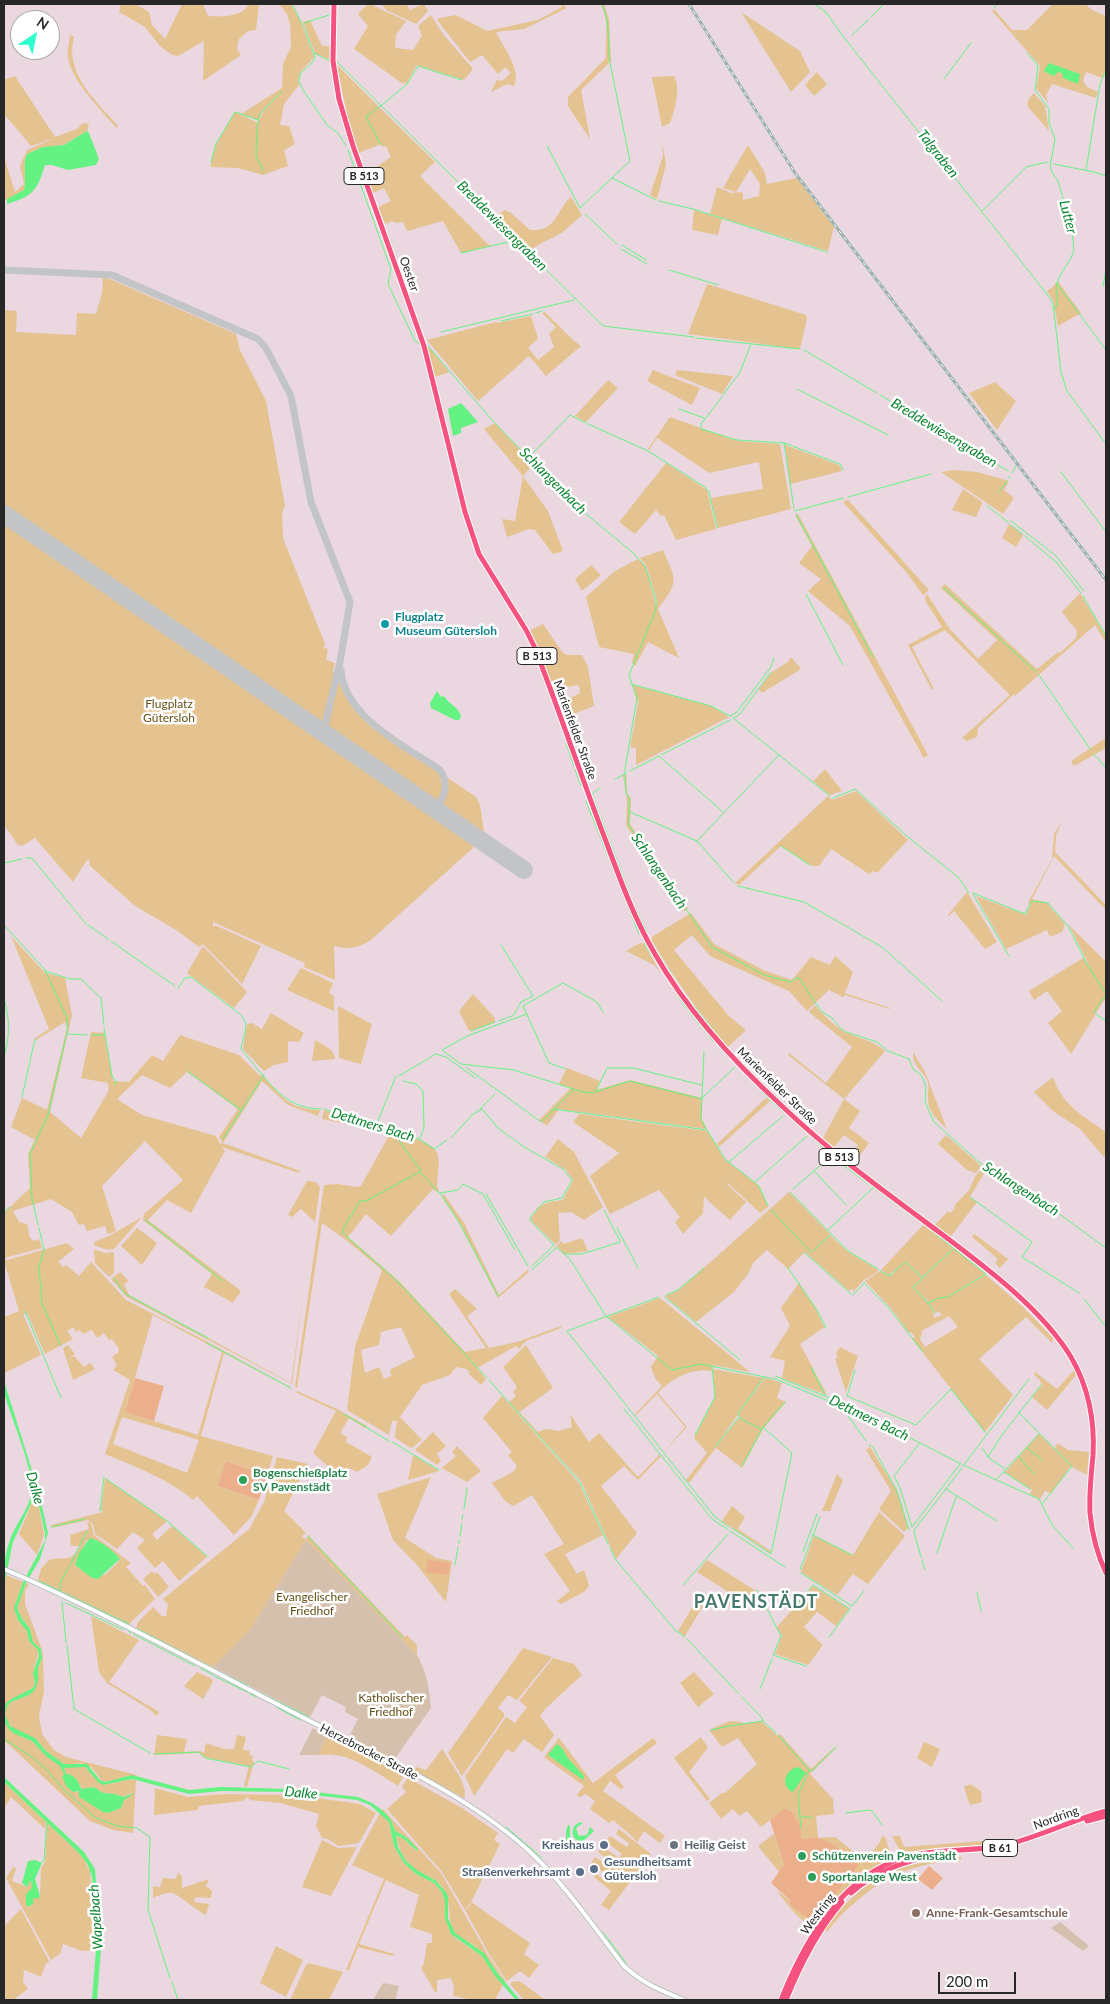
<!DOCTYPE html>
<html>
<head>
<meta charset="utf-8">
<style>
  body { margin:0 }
  #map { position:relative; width:1110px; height:2004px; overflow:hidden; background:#ead7e0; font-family:Lato,sans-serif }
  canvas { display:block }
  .frame { position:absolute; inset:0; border:5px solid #272727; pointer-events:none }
  .north { position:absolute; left:10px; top:10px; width:50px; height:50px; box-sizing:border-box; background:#fff; border:1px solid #a9a9a9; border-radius:50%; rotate:34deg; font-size:14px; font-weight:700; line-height:20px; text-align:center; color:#272727 }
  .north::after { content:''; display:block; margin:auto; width:18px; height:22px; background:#2fffcd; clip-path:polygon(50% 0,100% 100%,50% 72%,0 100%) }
  .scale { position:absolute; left:938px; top:1972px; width:78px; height:22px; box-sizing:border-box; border:2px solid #272727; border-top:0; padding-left:6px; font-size:15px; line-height:18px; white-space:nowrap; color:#272727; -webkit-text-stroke:4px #fff; paint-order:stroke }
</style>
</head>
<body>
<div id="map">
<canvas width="1110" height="2004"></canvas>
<div class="frame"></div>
<div class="north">N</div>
<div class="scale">200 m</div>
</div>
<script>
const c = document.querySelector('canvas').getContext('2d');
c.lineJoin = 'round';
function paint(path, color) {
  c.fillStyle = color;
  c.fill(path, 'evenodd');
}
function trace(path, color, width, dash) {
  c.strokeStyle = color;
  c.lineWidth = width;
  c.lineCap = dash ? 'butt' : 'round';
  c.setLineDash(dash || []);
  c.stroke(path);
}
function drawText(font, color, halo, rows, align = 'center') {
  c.font = font + ' Lato,sans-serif';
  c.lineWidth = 5;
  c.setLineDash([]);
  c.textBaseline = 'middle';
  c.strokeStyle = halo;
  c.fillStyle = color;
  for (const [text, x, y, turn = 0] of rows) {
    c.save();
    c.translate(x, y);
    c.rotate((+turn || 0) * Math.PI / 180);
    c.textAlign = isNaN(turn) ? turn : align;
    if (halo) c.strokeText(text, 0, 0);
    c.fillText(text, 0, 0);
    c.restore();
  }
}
const green = new Path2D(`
  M121,4H135L149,12L152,25L165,39L182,4H203L208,16C221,17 242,17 249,4H259L256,30L248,31L239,39L237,49L241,55L203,81L204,41L178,56L172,55L160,46L145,27L119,12Z
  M282,4H291L301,22L314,57C308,67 295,71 299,85L284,104L280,125L289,126L295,144L284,150L288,166L263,175L238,168L210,167L216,145L235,112L258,123C262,109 274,102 282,91L263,110L258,120L241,114L282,88L283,64L291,47L290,24L287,14L280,5Z
  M382,4H406L410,10L424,4L428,11L416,24L386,10Z
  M560,4H562L567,8L524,29L496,32C503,47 522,70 514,86L507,84L491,92L497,80L502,81L511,73L505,67L498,74L482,55L470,62L437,20L439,18L456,15L487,31L538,20L562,7Z
  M601,4H604L609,19L611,61L581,90L590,139L568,106V97L606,58C605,35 610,26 601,4Z
  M1053,4H1085L1092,10L1106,16V69L1102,78L1086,72L1083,81L1087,87L1098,92L1096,98L1052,84L1046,95L1048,103L1036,88L1040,66L992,11L994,9L1012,30H1027Z
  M372,5L406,21L396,35L395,48L413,50L422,36L418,26L431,15L443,34L473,69L464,80L417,65L406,84L404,82L403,84L354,49L368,26L358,14L366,6Z
  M741,12L800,51L810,72L791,92Z
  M310,20L322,46H329L330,60L315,53L303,22Z
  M70,35L74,36C73,43 71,52 73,59C77,86 102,107 118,126L116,128C101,109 72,82 68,58C67,51 69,42 70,35Z
  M337,65L378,106L376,109L379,107L435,162L420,176L490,246L461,253L443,221L407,231L403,222L396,223L392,221L385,224L378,207L391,201L384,188L373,193L366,174L391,157L386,146L383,147L381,144L359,153L348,120Z
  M817,72L827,84L814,96L805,85Z
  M15,76L55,137L77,129L83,123L89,124L87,131L63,145L43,147L27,154C22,166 27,177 24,190L4,201V157L15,192L24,184L20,166L27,150L55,138L31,146L4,114V80Z
  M674,76C681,89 675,110 670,123L662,127L652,77Z
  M1034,93L1045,106L1049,131L1027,106L1029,98Z
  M662,142L666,164L657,199L650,195L663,156Z
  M748,145L765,173L767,184L797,178L834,227L828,251L710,214L717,187L731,193L743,192V200L759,196L760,184L750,169L736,192L723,188Z
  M571,197L582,215L563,232L529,250L495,217L505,210L511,213L530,230C533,230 535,230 538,230C557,227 558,208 571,197Z
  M694,210L722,219L718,235L692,230Z
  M103,278L110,279L236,334L240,350L266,401L285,506L282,512L283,538L325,644L324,648L328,649L326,660L335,663L333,672L349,701L368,724L476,797L480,805L484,831L474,847L371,940C359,948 347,950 334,946L335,980L304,967L305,963L213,922V926H217L261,946L242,984L203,944L199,947L176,930L135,906L89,865L90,861L87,860L73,882L35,838L22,846L18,845L4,825V310L17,311L16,332L76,335L77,313L96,314L102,293Z
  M1056,282L1059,283L1081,313L1058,326L1053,300L1047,291L1054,286Z
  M707,284L806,315L807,318L800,349L688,334Z
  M545,312L573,340L581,346L546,376L529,356L478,401L427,340L496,322L497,323L531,316L538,338L528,348L538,360L554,347L549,334L556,327L542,313Z
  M427,346H428L449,372L435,377Z
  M653,370L700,388L692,405L647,381Z
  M677,370L733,376L722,394L675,375Z
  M608,380L618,388L586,422L575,416Z
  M995,382L1016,401L997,430L969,393Z
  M670,417L737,441L780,444L791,509L718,528L711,498L763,489L759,462L709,473L657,438L649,450L648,449Z
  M495,423L533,464L523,476L548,511L563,551L553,554L535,530L529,529L507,537L502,519L515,521L523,476L484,429Z
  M785,445L839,465L842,471L790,484Z
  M666,463L707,490L716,529L676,540L664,515L661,516L656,510L635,534L619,522Z
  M955,470L977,472L1009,481L1004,490L1014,498L1003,514L941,472Z
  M963,489L981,501L982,504L976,517L952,510Z
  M848,500L929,590L923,595L907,573L843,502Z
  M798,514L928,755L924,758L850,626L808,591L821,579L799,563L812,546L795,515Z
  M1009,524L1023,535L1016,547L1002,538Z
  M663,550C676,581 680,580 658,609L679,658L648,642L635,666L632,662L634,654L599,647L586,597L615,571L638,559L645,566L655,601V605H657V600L646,565L640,558Z
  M591,565L601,575L582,591L575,579Z
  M945,584L1037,669L1058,652L1060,653L1076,638L1077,631L1062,612L1080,593L1106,637V643L1095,625L1015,696L1014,694L978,728L977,737L967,741L962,738L1010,695L945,630L912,647L934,689L932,690L908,645L942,627L926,602L925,597L927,594L949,628L978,659L997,640L941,588Z
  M543,624L563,653L567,655H582L588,667L594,706L564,718L562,711L569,708L566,700L580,693L579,685L554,689L530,630Z
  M791,657L801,669L762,693L759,689L772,672L788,662Z
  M632,685L711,706L729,717L636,765V748L630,747L638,703Z
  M1106,738V748L1074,766L1071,761Z
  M825,769L842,791L830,795L813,781Z
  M626,774L627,793L631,799L630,824L688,909L684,911L626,825L627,801L623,775Z
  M856,791L908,840L877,873L873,871L869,874L831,849L819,866H812L781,846L739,885L735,883L828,796L832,800Z
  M1062,821L1056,835L1055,852L1106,905V910L1054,856L1032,899L1049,903V906L1065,924L1062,932L1050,937L1047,930L1006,949L976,896L1026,915L1031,904L1028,903L1029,901L1052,859L1054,834Z
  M967,892L997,942L985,949L954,911L949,916L948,915Z
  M691,913L714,944L765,971L792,980L811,957L830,965L835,956L853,972L845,993L890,1008L889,1009L845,995L843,997L829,990L807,1011L789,991L710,956L692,935L674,950L729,1016L746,1030L728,1047C699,1013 674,978 651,939L653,936Z
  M1069,925L1106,962V997L1071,1054L1048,1023L1062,1011L1047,991L1034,1000L1029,991L1083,958L1089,965Z
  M11,936L45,973L65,978L72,1015L50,1112L81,1138L109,1090L108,1083L81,1078L91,1032L104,1033L113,1081L129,1082L152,1055L163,1061L180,1035L239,1055L260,1076L262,1074C279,1095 290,1110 320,1110L318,1116L288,1105L262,1081L223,1143L300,1171L299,1173L222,1147L225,1151L191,1213L167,1200L148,1220L241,1291L233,1303L204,1287L212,1274L143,1220L144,1214L183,1180L145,1141L102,1186L116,1231L108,1234L105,1226L87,1231L84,1224L79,1225L72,1212L51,1199L13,1211L19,1222L27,1224L30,1238L34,1241L39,1239L42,1248L4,1258V1213L30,1188L28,1154L35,1140L11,1127L22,1098L47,1110L67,1028L65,1022L36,1040L35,1038L49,1029ZM187,1072L238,1109L219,1137L223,1143L220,1144L216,1136L142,1115L117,1099L142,1075L170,1088Z
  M640,943L644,944L661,974L654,965L626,951Z
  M203,946L247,992L234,1008L187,973Z
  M301,968L333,983L329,993L334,996V1011L287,990Z
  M473,994L495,1018V1022L469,1031L459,1011Z
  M815,1005C819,1011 840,1031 847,1033C861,1039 874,1041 885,1051L844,1099L860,1111L849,1128L869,1143L854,1163L848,1158L858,1145L844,1135L834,1147L823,1138L844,1099L788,1055L789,1053L826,1083L852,1047L809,1012Z
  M338,1006L372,1024L361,1064L339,1058Z
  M271,1013L304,1033L299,1042L290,1041L288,1042V1062L274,1065L264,1071L243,1049L247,1024L252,1023L262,1029Z
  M315,1040C323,1045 335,1049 335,1059L312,1061Z
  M913,1052L925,1072L947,1129C939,1121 928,1112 928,1100C927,1092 930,1087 927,1080C922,1070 912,1065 913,1052Z
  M567,1068L600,1081L596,1090L630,1080L702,1098V1119L707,1129L559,1109L547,1126L539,1120L571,1088L559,1084Z
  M1053,1077C1062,1105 1083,1116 1106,1132V1153L1104,1157L1080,1129L1053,1111L1034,1092Z
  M766,1098L770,1101L719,1147L717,1144Z
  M324,1110L369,1126L368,1128L322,1119Z
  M579,1114L707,1131L725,1160L758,1185L768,1207L760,1213L728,1183L727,1184L746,1202L730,1220L704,1197L703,1213L683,1234L675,1222L680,1217L659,1190L610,1214L590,1176L619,1153L573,1122Z
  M391,1132C403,1135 434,1141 438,1155C440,1163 437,1178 437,1187L439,1190L437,1192L433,1189L391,1236L366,1214L348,1237L399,1281L465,1352L486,1348L449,1294L455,1289L477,1309L467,1316L489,1348L517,1342L561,1326V1328L526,1341L519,1349L516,1346L477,1368L486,1379L481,1385L468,1373L470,1372L466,1369L456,1367L450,1375L422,1385L400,1417L422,1440L411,1448L395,1438L397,1421H392L389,1435L347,1410L355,1347L382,1270L346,1240L322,1223L297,1388L295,1387L324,1185L337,1184L358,1187L361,1186ZM401,1327L415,1357L390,1370L391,1376L384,1379L379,1367L365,1373L361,1350L379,1345L381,1332Z
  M946,1135L981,1166L976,1173L967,1170L938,1144Z
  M558,1139L574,1152L603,1207L584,1220L571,1212L558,1213L560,1240L556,1245L531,1220C537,1203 548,1202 563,1200L573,1180L565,1169L545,1157Z
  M983,1167L986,1170L970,1197L977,1202L951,1236L935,1225L948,1211L950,1213L955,1208L954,1206L969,1190L975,1177Z
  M307,1181L316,1182L320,1187L315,1222L301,1209L292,1217L288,1215Z
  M789,1192L830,1234L811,1253L830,1235L848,1252L878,1270L877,1272L864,1280L854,1291L851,1289L849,1291L805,1252L788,1269L767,1250L753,1263L748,1274L734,1292L696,1322L665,1296L678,1291Z
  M444,1194L464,1223L499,1295L527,1270L529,1272L498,1298L460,1224L442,1197Z
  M142,1217L114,1249L107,1250L94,1245V1242L109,1236Z
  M923,1225L953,1248L923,1277L905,1262L922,1278L913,1287C921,1295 935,1306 934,1318L942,1315L938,1311L936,1313L929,1303L937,1299L929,1302L914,1287L954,1248L985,1274L947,1298L986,1275L1024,1308L1053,1338L1052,1343L1026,1317L979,1359L1013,1395L985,1432L912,1339L915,1337L911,1332L909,1333L890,1307L865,1281L880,1271L890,1276L898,1267L889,1275L881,1270ZM949,1316L958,1327L925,1347L920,1339L923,1330Z
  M137,1228L157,1243L142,1265L121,1246Z
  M974,1234L1008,1259L1000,1268L995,1263L998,1259L972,1237Z
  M582,1238L588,1251L564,1254L557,1246L561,1241L564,1244Z
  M67,1243L74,1249L58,1262L64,1267L66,1265L79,1276L91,1262L126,1300L206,1341L291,1388L292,1389L224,1353L201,1436L273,1456L267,1475L227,1461L218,1486L259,1500L251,1517L234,1535L197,1496L193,1500C167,1478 136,1467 105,1454L130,1380L113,1370L117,1365L112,1357L118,1353L119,1349L112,1339L109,1340L104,1333L97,1338L92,1330L83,1334L80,1330L75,1332L74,1327L67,1331L73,1339L45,1354L27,1313L23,1314L41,1355L4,1373V1317L19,1311L4,1261ZM153,1315L222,1352L198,1435L125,1412ZM122,1417L199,1440L187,1473L113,1444Z
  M94,1249L105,1253L114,1252V1273L109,1277L95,1263Z
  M120,1272L129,1281L124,1284L129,1295L291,1383L304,1288L292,1384L127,1297L111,1279Z
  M799,1283L817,1311L825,1329L823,1328L800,1344L827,1395L782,1378L785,1361L770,1357L790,1326L781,1308Z
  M660,1298L750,1372L712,1365V1371C694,1367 670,1379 658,1393L687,1427L664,1452L685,1427L657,1394L635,1416L634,1415L662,1386L655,1378L651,1367L658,1356L608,1317Z
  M68,1345L75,1354L68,1359L74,1356L84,1367L90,1363L95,1369L73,1380L63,1348Z
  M526,1345L553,1388L518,1413L509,1402L516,1396L513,1392L517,1387L503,1367Z
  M840,1347L858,1356L846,1392L835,1359L838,1357L836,1353Z
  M713,1369L764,1378L715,1447V1448L739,1418L760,1430L741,1419L739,1414L765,1378L782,1383L777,1398L786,1402L763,1429L742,1468L716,1448L689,1483L686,1480L707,1453L694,1438L715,1397Z
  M1074,1370L1076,1375L1047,1410L1032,1397L1042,1385L1039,1379L1034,1375L1035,1372L1057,1389Z
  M297,1391L337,1409L367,1426L365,1428L349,1418L340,1433L347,1437L346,1442L372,1457L368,1465L357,1472L349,1468L339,1476L313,1453L336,1411L295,1392Z
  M502,1396L579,1483L603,1535L565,1554L577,1574L584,1570L589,1586L584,1592L561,1604L557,1601L570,1591L544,1554L564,1544L532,1495L513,1506L505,1501L492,1483L513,1472L517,1466L508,1455L512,1452L483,1418Z
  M520,1413L538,1432L546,1429L559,1431L572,1427L570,1414L589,1442L599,1433L638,1477L660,1454L661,1456L638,1480L624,1466L601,1486L637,1533L616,1559L581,1481L519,1414Z
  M433,1432L446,1446L437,1454L441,1461L437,1465L415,1450Z
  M1039,1434L1071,1466L1051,1493L1045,1491L1040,1499L1030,1494L1032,1490L1005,1472Z
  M1057,1443L1068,1450L1089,1452L1087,1475L1072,1467L1055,1448Z
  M457,1446L481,1471L467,1482L442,1468L456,1456L452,1452Z
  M870,1447L897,1491L908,1528L904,1532L879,1509L891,1491L866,1450Z
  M413,1455L439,1471L408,1480Z
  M277,1457L308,1464L284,1511L306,1533L302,1536L306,1540L308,1535L405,1637L407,1635L417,1645V1655L306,1540L250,1630L213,1667L136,1628L138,1622L153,1607L162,1616H166L168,1604L163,1599L249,1529L264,1502Z
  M837,1474L843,1480L830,1511H822Z
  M431,1477L405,1538L436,1558L452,1561L446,1602L417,1565L393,1540L377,1494Z
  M105,1478L167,1521L152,1534L157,1540L172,1526L207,1557L179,1581L163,1561L155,1568L137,1548L145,1540L133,1532L117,1549L95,1534L93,1524L88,1520L52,1528L51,1525L103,1512L101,1510Z
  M36,1493L44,1535L37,1555L19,1534Z
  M732,1506L745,1517L738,1529L771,1551V1553L722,1521Z
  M879,1512L905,1536L868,1584L853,1574L837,1595L801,1572L814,1536L853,1555Z
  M87,1522L91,1523L94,1535L131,1563L126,1567L143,1586L145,1585L155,1599L129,1624L38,1580L41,1569L49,1560C64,1556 73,1563 80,1546H71L70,1535L89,1529ZM95,1539L119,1557V1561L106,1574L95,1579L75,1565L86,1541Z
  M707,1560L756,1591L736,1612L722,1600L727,1591L697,1572Z
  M152,1571L155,1574L157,1572L169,1587L158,1597L143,1579Z
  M6,1575L23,1582L14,1608L18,1620L27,1631L29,1641L38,1650C39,1659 34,1663 34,1672C33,1679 37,1681 33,1688L10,1700L4,1707V1585Z
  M26,1583L29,1585L25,1590V1604L43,1653L44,1692L39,1715L42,1734L54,1750L66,1757L137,1775V1777C124,1773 113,1784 102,1781L91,1767L81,1763L71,1765L62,1763L46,1751L35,1738L15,1730L8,1723L5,1715L6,1708L11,1702L29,1695L38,1680V1668L42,1658L41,1649L33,1642L30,1629L21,1617L17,1608Z
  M813,1586L849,1609L836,1626L817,1612L804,1627L823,1645L808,1665L775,1654L782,1636L777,1627Z
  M696,1601L703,1606L685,1636L678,1631Z
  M91,1616L139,1640L109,1682L159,1712L157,1716L149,1709L107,1683L99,1672Z
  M523,1648L552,1657L517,1700L508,1695L498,1708L504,1713V1717L462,1776L448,1753Z
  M553,1658L574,1664L582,1675L545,1709L540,1716L554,1735L542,1752L524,1739L513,1753L507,1749L474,1796L465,1776L506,1717L515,1723L527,1707L519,1701Z
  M197,1672L212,1679L213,1682L203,1699L184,1686Z
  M694,1672L714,1694L698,1707L680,1683Z
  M4,1721L16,1734L32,1741L46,1756L60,1766L65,1774L63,1776L76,1793L79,1791L80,1797L108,1813L121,1808L124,1799L134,1792L123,1797L115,1794L103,1793L94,1787L81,1789V1786L69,1774H66L63,1767H85C90,1771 94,1779 100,1782C111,1788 124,1777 136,1780L133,1833L113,1830L90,1821L4,1740Z
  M730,1721L742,1722L743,1724L761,1721L778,1736L780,1734L811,1769L835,1747L836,1748L810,1774L833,1799L834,1814L816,1816L818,1838L835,1837L865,1861L880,1842L882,1836L885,1837L891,1855L890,1859C855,1876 837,1896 814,1926C802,1925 784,1900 776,1890L791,1901L789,1904L812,1922L823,1842L818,1838L802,1839L799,1822H796L786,1808L761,1827L747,1811L739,1816L733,1809L721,1819L709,1803L722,1793H725L757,1764L738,1738L722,1747L709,1730Z
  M157,1735L187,1739L184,1752L201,1751L204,1753L206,1743L224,1749H234L237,1735L246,1737L243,1750L250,1751L249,1755L253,1756L252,1760L254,1762L247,1787L244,1786L249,1766L203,1757L199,1753L154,1755Z
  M327,1736L404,1775L398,1786C381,1775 353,1756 334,1755C329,1754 323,1755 318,1755Z
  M701,1737L707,1746V1749L689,1772L710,1799L707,1801L674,1758Z
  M559,1738L593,1783L653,1738L657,1743L615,1775L624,1787L621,1789L610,1781L603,1791L665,1836L660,1843L644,1831L637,1842L633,1837L613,1820L609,1823L590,1809L595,1801L586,1794L580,1797L577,1795L584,1786L544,1757Z
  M924,1742L940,1749L932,1767L917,1758Z
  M442,1749C449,1760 470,1787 464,1798L414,1771L416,1767L426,1770Z
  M408,1778L462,1808L498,1833L494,1840L500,1844L468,1908L465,1910L442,1872L387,1809L406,1792L402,1786Z
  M4,1782L46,1822L45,1829L11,1797L6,1805L4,1804Z
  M970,1784L981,1791L982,1802L971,1805L969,1803L964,1787Z
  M155,1788L188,1797L225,1794L294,1795L360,1804L376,1813L359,1843L339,1846L327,1839L322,1838L316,1826L319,1814L280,1803L250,1800L247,1797L243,1801L199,1806L198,1810L154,1815Z
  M383,1809L441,1873L489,1957L506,1982L505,1983C496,1972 487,1955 476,1947C469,1941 458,1939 454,1931C446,1917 452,1902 444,1890C439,1882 432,1878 423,1874C407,1867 400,1852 395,1835L404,1839L416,1851L418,1850L406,1837L395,1831L391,1820L382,1810Z
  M380,1813L389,1822L394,1846L404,1863L416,1874L434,1883L442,1892L445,1901V1918L454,1937L482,1956L503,1985L495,2000H473L453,1996L454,1988L451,1978L437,1980V1992H435L421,1968L424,1963L427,1943H432V1934L410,1927L419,1895L386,1880L359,1944L394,1954L393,1956L358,1947L349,1970H346L384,1879L352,1865Z
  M47,1823L83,1857L90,1871L96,1950L82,1951L63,1944L60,1954L51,1960L6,1878L14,1866L16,1869L12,1881L27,1887L31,1880L32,1888L29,1907L33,1904V1898L40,1896L41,1868L45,1862Z
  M619,1829L651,1854L609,1910L601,1905L611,1891L594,1877L596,1874L604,1879L607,1875L591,1863L595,1857L612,1868L614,1864L598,1852L602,1846L619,1858L622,1854L606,1842L610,1836L627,1847L629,1843L616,1834Z
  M774,1834L784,1865L779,1872L758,1846Z
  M892,1836H900L904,1847L983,1841L985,1845L935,1848L902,1854Z
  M322,1840L338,1848L357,1847L331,1896L302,1887Z
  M961,1857V1860C920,1863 891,1872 859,1899C846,1910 838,1917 827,1932L825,1930C859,1879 901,1861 961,1857Z
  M178,1872L182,1877V1888L209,1879L206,1886L212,1891L211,1898L195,1897L194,1902L209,1904L206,1915C197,1911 178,1894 172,1893C166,1892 158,1896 153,1898V1886L160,1887L163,1878L176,1879Z
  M471,1902L530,1943L524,1954L539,1965L529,1978L520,1971L507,1981L490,1956L465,1910Z
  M21,1909L49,1961L48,1963H46L41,1977L24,1970L23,1982L28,1989L13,2000H4V1926Z
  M276,1946L303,1960L286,1997L260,1983Z
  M309,1963L343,1972L329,2000H290L306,1965Z
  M520,1981L545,2000H524L510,1984L512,1982Z`);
const cemetery = new Path2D(`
  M306,1540L417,1655C427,1673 429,1688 431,1708L394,1760L349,1737L358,1719L345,1712L346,1707L322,1695L310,1717L213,1667L250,1630Z
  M313,1728L327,1736L318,1755H299Z
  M1060,1922L1089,1946L1083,1951L1051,1928Z
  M383,1983L399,1986L395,2000H373Z`);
const pitch = new Path2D(`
  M135,1378L164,1386L154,1421L125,1412Z
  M226,1461L267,1475L259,1500L218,1486Z
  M428,1560L450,1563L448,1575L426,1572Z
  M785,1808L794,1814L796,1822L799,1821L802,1839C806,1839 814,1837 818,1838C834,1843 846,1854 859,1865L812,1922L789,1904L791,1901L771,1883L784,1865L770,1820Z
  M929,1866L943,1878L932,1890L918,1879Z`);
const water = new Path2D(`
  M1049,63L1080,74L1078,84L1063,78L1062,73L1058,72L1054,76L1045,72L1044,70Z
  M87,131L89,133L99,159L96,165L68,170L52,165H45C37,191 33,196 7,204V199L24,190C27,177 22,166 27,154L43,147L64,145Z
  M461,403L478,422L461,428V433L453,436L448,409Z
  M437,691L441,697L444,696C449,705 459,706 461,717L459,720H455L431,708L430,703Z
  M4,1381L39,1493L48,1533L40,1559L26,1583L17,1608L21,1617L30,1629L33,1642L41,1649L42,1658L38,1668V1680L35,1690L29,1695L11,1702L7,1706L5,1715L10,1726L35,1738L46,1751L64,1764H87L100,1780L105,1782L132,1775L189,1790L220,1787L288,1789L358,1797L372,1803L382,1810L391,1820L395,1831L406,1837L418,1849L417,1851L404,1839L396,1835L398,1847L406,1861L418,1871L435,1880L444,1890L448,1896V1918L455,1933L484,1953L498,1974L520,2000H516L495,1976L482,1956L451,1934L445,1918V1901L442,1892L434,1883L416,1874L404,1863L394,1846L389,1822L370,1805L357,1800L287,1792L222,1791L189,1794L132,1779L103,1785L98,1782L85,1767L64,1768L66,1774C73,1773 80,1782 81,1789L94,1787L103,1793L115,1794L123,1797L135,1793L124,1800L121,1808L108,1813L103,1812L79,1797V1791L73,1792L67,1787L62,1777L64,1774L60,1766L46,1756L32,1741L13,1733L8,1728L4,1721L5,1704L13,1698L33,1688L35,1683L33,1673L39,1656L38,1650L29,1641L27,1631L18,1620L14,1608L23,1582L45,1541V1533L36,1493L13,1542L4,1585C4,1571 4,1556 9,1543C14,1525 30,1509 32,1490C34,1472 10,1414 4,1393Z
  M90,1538C100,1540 114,1551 120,1559L98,1579L92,1578L75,1565L79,1553Z
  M557,1744L563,1749L567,1757L584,1776L583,1780L548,1755Z
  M799,1767L806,1773L793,1792C779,1786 786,1768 799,1767Z
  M4,1777L84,1852L95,1869L101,1947L97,2000H92L96,1950L92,1877L88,1865L79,1853L4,1782Z
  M581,1822L582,1824L578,1826L576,1829L579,1836L587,1835L590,1827L594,1831L570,1853V1850L567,1848C567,1839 564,1833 568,1825L570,1826V1837L575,1847L580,1842L574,1838C571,1831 573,1824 581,1822Z
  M35,1860L42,1863L35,1879L40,1896L38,1899L33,1898V1904L28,1907L26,1904V1894L32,1888L31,1880L27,1887L22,1883L28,1861Z`);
const stream = new Path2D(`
  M292,4L305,30L315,57L312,63L300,74L299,82L305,93L327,125L338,133L346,146
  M814,4L826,12L842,35L1050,298L1053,304L1061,372L1067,391L1106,444
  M992,5L994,4
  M994,8L998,4
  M871,17L884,4
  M304,23L329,15
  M852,35L868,20
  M314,53L330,61
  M1027,53L1038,66L1035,90L1049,109V123L1055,139L1050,166L1052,172L1058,181C1062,195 1077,242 1073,253C1069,264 1060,272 1057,284C1054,293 1061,302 1054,310
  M337,62L603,326L694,337
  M944,79L971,43
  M380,106L366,117L381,145
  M381,106L407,84L418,66L462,80
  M547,146L580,208L630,161L610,63C607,42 611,23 602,4
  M348,150L391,269L388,284L415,341L420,344
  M211,162L216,144L235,112L258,120
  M1054,164L1094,172L1106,176
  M1086,170L1100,84L1106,70
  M264,171L256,156L257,127L260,114L281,92
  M612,178L656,200
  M659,201L693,209L827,252
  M982,211L1026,167L1047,162
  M585,214L617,244
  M389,238L412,306
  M622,245L646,260
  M621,249L647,264
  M461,253L516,240
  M669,270L718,285
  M1057,284L1106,350
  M1103,286L1106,270
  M414,310L423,335
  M536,313L542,311
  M501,321L533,314
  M441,332L574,300
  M696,338L800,349
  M427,345L492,420L568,499L632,552L645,566L656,600V609L629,675L637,698L625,769L626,793L630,799L628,824L712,947L764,975L791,982L796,978H799L821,1011L832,1018L840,1028L846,1032L877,1042L888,1051L909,1059L913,1069L921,1075L924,1081L926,1088L925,1102L934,1122L988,1170L1029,1192L1106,1248
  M804,350L877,393
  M797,389L888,435
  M723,395L740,372L751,344
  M880,395L1008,471
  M722,397L701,424V429L737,440L784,443L840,464L843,470
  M679,409L704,418
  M588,424L648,451L705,487L709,492L717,527
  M784,443L794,509
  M530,456L570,415L586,423
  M1018,463L1019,464
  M1061,472L1106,532
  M1012,473L1017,464
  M1008,478L1010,476
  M999,492L1007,481
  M848,497L931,474
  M987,506L1009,523
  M795,511L843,498
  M796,514L873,657
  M1011,521L1055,555L1084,591
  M1011,525L1022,534
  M1025,536L1057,563L1081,593
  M944,588L1035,671
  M806,594L843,665
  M1083,596L1106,636
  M1039,675L1090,749
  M631,684L711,706L730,716
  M730,716L737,712L771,667L774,658
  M733,718L830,796
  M734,718L740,714L771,672
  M566,743L574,766
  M1094,754L1106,768
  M661,755L730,720
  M575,769L581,786
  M630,771L659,756L723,812
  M615,779L625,774
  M600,788L592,794L632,901L647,932
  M833,798L855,789L908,837L959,878L969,893
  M586,801L639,934
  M630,812L697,841L734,883
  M697,841L779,755
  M781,846L810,865
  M26,858H32L86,924
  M4,863L22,859
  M738,886L804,902L882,947L942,1001
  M973,893L1025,914L1032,901L1048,903L1068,926L1088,966L1106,994L1094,1012
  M973,894L1009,956
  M4,925L45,970L67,1018L68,1028L48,1115L30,1154L32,1199L38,1225
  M88,925L108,939
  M650,940L681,990L727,1047
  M111,941L175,986
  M644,943L684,1005L714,1042
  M45,971L70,979H81L101,998L104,1025
  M178,988L185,978L191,977L236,1011
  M4,999C10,1017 10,1038 4,1057
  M237,1012C252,1022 244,1033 241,1049C265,1076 281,1109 321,1109
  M527,1014L467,1036L442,1050L461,1064L514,1070L583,1092L592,1093L630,1081L702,1099
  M1096,1014L1106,1021
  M499,1021L514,1015L521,1002L533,996L501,945
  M104,1028L112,1076L116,1082L114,1085
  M471,1031L495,1022
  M68,1034L87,1035
  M92,1035H105
  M718,1046L768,1098L828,1152
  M704,1052L701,1119L706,1129
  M467,1068L541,1122L573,1090
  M566,1069L549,1063L523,1006L563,983L597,1002L603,1012
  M187,1071L241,1110
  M399,1076L436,1054L446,1057L475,1078
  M403,1081L416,1084L423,1091L424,1128L420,1138
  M764,1086L819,1136
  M596,1091L607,1068H633L702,1085
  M22,1097L35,1039
  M702,1098L735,1067
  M324,1109L383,1130L419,1139L434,1149L447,1140
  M480,1109L495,1094
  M553,1109L611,1117
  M613,1117L707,1130L725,1159L759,1186L768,1206
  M376,1126L396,1076
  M393,1132L421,1171L366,1201H360L343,1229V1233L398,1282L487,1378
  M451,1138L473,1114L482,1109L499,1129L524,1147L563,1169L572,1180L562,1198L544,1202L531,1216L530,1220L554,1245
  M223,1139L264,1075
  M844,1157L932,1223
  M729,1162L783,1116
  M814,1171L846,1205
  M421,1173L443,1197L460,1224L498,1296
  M755,1182L807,1136
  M793,1189L831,1156L920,1222
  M790,1192L848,1251L878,1269
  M440,1193L458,1190L463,1184L483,1194L515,1250
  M486,1194L528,1266
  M970,1197L1032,1242L1022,1257L1079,1293
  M604,1210L620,1241
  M771,1210L811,1252
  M4,1212L10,1207
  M145,1220L223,1281
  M923,1224L986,1274L948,1297L939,1298L928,1303
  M935,1225L952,1238
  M39,1228L44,1250L39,1266L42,1304L61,1346
  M617,1228L638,1268
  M828,1230L873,1188
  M954,1240L987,1266
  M556,1247L569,1258L606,1316L672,1370L701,1364L775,1379L841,1406L866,1441
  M813,1251L830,1235
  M804,1252L851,1294
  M565,1254H582L620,1242
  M531,1267L550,1249L553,1245
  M788,1268L817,1310L826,1328
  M532,1270L557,1247
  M880,1271L890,1276L905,1262L923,1278L913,1287L928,1303L935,1313
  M923,1277L953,1249
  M114,1278L124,1293L208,1338
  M666,1295L678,1290L704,1268
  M853,1295L864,1283L889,1308L923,1352
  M659,1297L567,1331L715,1517L729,1527
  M665,1297L740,1360
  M1084,1299L1106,1327
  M25,1311L61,1398
  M207,1343L291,1388
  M811,1367L825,1395
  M855,1370L847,1396L916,1425L951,1389L985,1432
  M775,1376L840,1402L961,1464
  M489,1380L580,1482L608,1544
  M624,1409L712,1519L728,1530
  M1019,1413L1072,1466L1043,1503
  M344,1414L389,1441
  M761,1429L741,1419L738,1414L764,1377
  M695,1435L715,1397L712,1366
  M392,1442L439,1470
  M919,1444L894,1476L900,1488L912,1527L960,1464
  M869,1445L873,1447L897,1491L909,1530
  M715,1447L739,1417
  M982,1448L989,1458L1005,1469
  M1027,1448L1042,1460
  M1018,1456L1034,1474
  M988,1457L1002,1435L1041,1385
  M963,1465L1039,1499L1052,1525L1073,1548
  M742,1466L763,1427L785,1402
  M963,1466L1029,1379
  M1004,1472L1030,1489
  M106,1479L167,1521L207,1556
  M997,1479L1039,1434
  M946,1489L997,1521
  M464,1509L467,1488
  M100,1511L104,1477
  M462,1520L463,1515
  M51,1527L85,1519
  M732,1528L771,1554L792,1453L763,1427
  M730,1531L785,1567
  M813,1535L852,1555
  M308,1536L403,1638
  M460,1536L462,1524
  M459,1543V1540
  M610,1547L615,1559L675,1630L685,1637
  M803,1552L817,1514
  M937,1553L956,1497
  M921,1557L914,1532L915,1529L962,1468
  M922,1560L925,1570
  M70,1565L87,1531
  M455,1565L458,1547
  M800,1570L820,1517
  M801,1573L852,1606L864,1591
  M39,1581L129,1624
  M683,1585L728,1534
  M757,1590L781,1636L773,1655L806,1666
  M60,1591V1583L69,1567
  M977,1592L981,1611
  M62,1602L66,1642
  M66,1603L124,1630
  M795,1606L813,1585L850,1609L829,1637
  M138,1629L215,1669
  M128,1631L131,1633
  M133,1634L195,1666
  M687,1639L739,1694
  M67,1645L74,1709L150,1753
  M200,1668L213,1675
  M218,1671L247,1685
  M214,1676L247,1692
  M760,1689L772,1659
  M261,1693L309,1717
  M250,1694L256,1697
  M742,1697L762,1718L763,1721L776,1733
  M276,1707L300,1720
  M711,1730L729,1726L763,1721
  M778,1735L809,1770L798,1795L801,1828
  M4,1739L32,1757L46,1769L63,1789L96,1818L117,1826L137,1828L150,1837L148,1910L170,1978
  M154,1754L199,1752L205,1758L251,1767L258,1761L289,1769
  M810,1770L812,1771L836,1747
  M846,1813L869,1810L872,1811L882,1825
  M802,1817H811
  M506,1827L542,1858
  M42,1862L44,1861L47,1822
  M603,1932L626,1963
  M172,1982L178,2000`);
const taxiway = new Path2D(`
  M4,270L112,275L258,339L266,348L291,396L311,502L350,602L340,662L323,733
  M341,670C344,717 405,746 440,770C450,784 444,796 436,810`);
const runway = new Path2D(`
  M4,514L524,870`);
const secondary = new Path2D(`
  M4,1569C106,1613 205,1667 304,1718C380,1757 464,1792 528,1850C565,1884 593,1926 624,1966C642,1983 662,1991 684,2000`);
const primary = new Path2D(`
  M334,4L333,61L339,99L353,146L424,346L465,512L479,554L526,630L534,646C560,712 582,779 607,844C621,882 635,920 655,954C688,1012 734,1062 783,1107C831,1153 885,1192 939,1232C984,1266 1041,1308 1071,1357C1089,1388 1095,1421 1093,1456C1091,1475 1089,1494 1090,1513C1092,1534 1097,1554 1106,1573
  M1087,1821L1106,1816
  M851,1893C876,1871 905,1861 936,1855
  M781,2000C805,1939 845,1870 914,1855C943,1849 973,1851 1001,1846C1038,1838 1071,1820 1106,1811
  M786,2000C800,1965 817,1931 842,1902`);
const rail = new Path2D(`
  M689,4L795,173L1106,580`);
const markers = [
  [385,624,5,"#0f9aa8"],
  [243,1480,5,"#2e9e5b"],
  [604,1845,5,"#5c6f8a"],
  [674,1845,5,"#6b7280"],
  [802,1856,5,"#2e9e5b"],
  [594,1869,5,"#5c6f8a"],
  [580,1872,5,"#5c6f8a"],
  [812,1877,5,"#2e9e5b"],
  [916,1913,5,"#8d6e63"]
];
const shields = [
  [364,176,40],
  [537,656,40],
  [839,1157,40],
  [1000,1848,35]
];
const shieldNames = [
  ["B 513",364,176],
  ["B 513",537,656],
  ["B 513",839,1157],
  ["B 61",1000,1848]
];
const streetNames = [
  ["Oester",409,274,70],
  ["Marienfelder Straße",575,730,70],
  ["Marienfelder Straße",777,1086,44],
  ["Herzebrocker Straße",369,1752,27],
  ["Nordring",1056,1818,-20],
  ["Westring",818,1914,-53]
];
const cultureNames = [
  ["Flugplatz",395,617],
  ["Museum Gütersloh",395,631]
];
const parkNames = [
  ["Flugplatz",169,704],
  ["Gütersloh",169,718],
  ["Evangelischer",312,1597],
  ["Friedhof",312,1611],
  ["Katholischer",391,1698],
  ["Friedhof",391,1712]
];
const leisureNames = [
  ["Bogenschießplatz",253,1473],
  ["SV Pavenstädt",253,1487],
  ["Schützenverein Pavenstädt",812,1856],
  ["Sportanlage West",822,1877]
];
const serviceNames = [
  ["Kreishaus",594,1845],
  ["Gesundheitsamt",604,1862,"left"],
  ["Gütersloh",604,1876,"left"],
  ["Straßenverkehrsamt",570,1872]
];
const worshipNames = [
  ["Heilig Geist",684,1845]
];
const educationNames = [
  ["Anne-Frank-Gesamtschule",926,1913]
];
const waterNames = [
  ["Talgraben",938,154,52],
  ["Lutter",1068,217,75],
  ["Breddewiesengraben",502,226,45],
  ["Breddewiesengraben",944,433,31],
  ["Schlangenbach",553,481,45],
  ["Schlangenbach",659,871,56],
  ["Dettmers Bach",373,1125,17],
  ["Schlangenbach",1021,1189,33],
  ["Dettmers Bach",869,1418,26],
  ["Dalke",35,1488,74],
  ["Dalke",301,1793,5],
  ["Wapelbach",96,1917,-94]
];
const districtNames = [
  ["PAVENSTÄDT",756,1602]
];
paint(green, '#e4c390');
paint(cemetery, '#d5c0ae');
paint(pitch, '#ecaf8b');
paint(water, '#64f283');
trace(stream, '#64f283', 1);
trace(taxiway, '#c2c4c6', 7);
trace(runway, '#c2c4c6', 18);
trace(secondary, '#abbcb8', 5.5);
trace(primary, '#fff', 7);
trace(secondary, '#fff', 4);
trace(primary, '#f55280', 5);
trace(rail, '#9ab2ad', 3);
trace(rail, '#fff', 1, [4]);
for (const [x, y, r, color] of markers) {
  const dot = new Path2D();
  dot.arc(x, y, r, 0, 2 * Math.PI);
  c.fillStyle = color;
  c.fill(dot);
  trace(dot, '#fff', 2);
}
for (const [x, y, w] of shields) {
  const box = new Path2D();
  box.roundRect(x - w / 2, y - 8.5, w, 17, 4);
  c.fillStyle = '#fff';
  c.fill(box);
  trace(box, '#272727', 1);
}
drawText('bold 11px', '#272727', null, shieldNames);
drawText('12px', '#272727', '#fff', streetNames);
drawText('bold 12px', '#0d838f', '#fff', cultureNames, 'left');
drawText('12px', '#645016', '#fff', parkNames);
drawText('bold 12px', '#27864d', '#fff', leisureNames, 'left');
drawText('bold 12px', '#4e5e75', '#fff', serviceNames, 'right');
drawText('bold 12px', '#5b616d', '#fff', worshipNames, 'left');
drawText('bold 12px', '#785e54', '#fff', educationNames, 'left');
drawText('italic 14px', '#09852e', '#fff', waterNames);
c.letterSpacing = '1px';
drawText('bold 18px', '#46786d', '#fff', districtNames);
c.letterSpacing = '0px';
</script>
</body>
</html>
